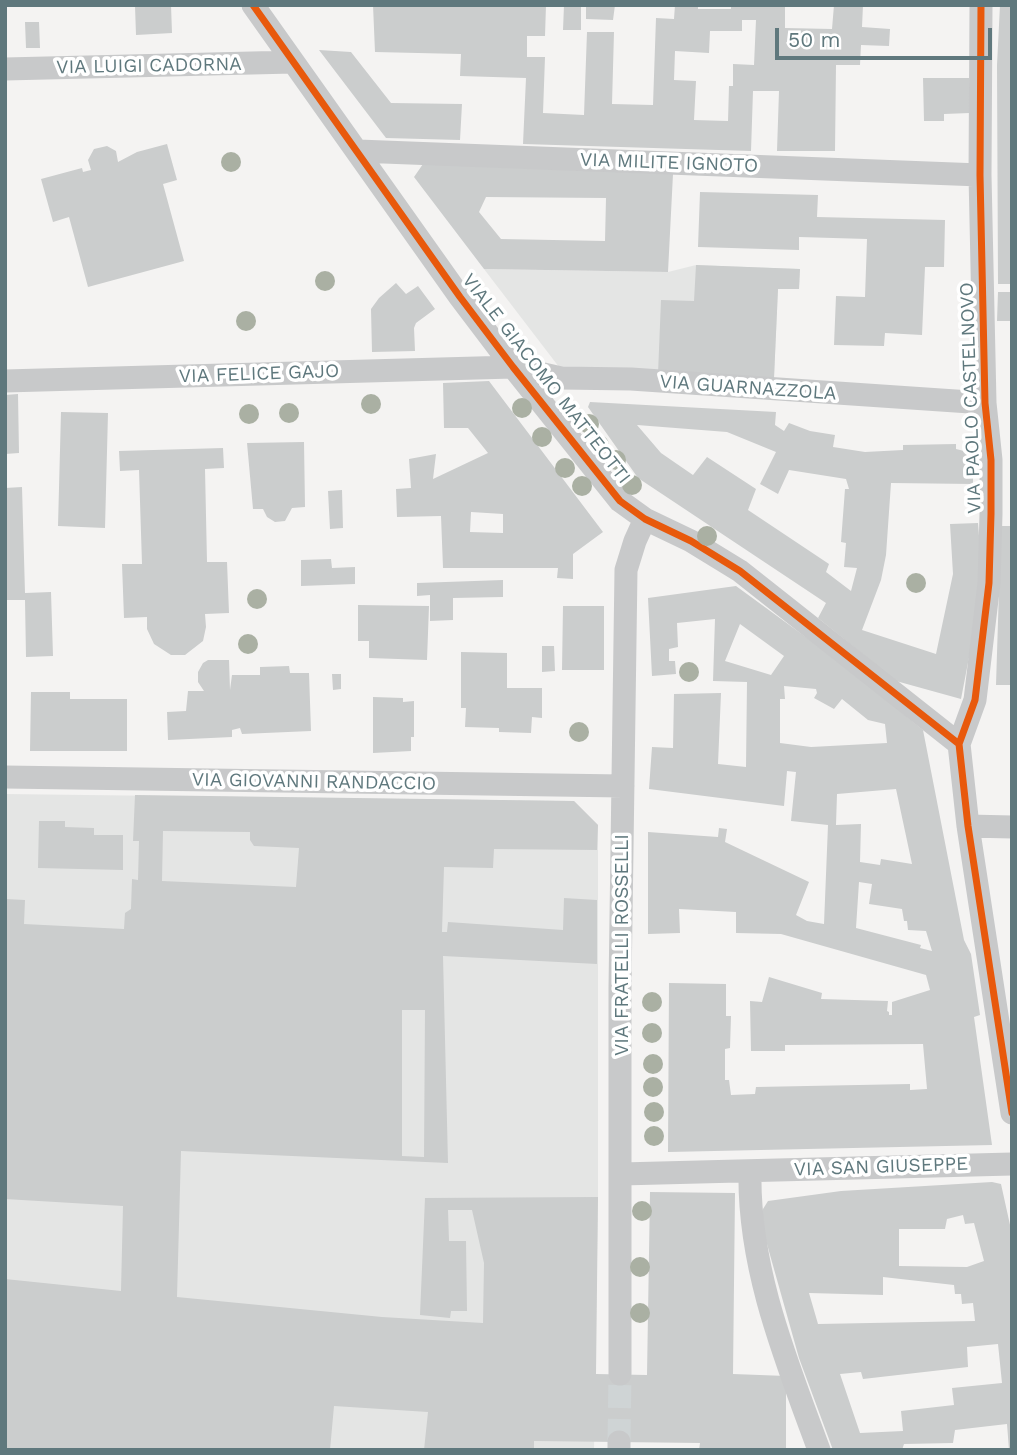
<!DOCTYPE html>
<html>
<head>
<meta charset="utf-8">
<style>
  body { margin:0 }
  #map { position:relative; width:1017px; height:1455px; overflow:hidden; background:#f4f3f2; font-family:"Work Sans",sans-serif }
  canvas { display:block }
  .frame { position:absolute; inset:0; border:7px solid #5f787d; pointer-events:none }
  .scale { position:absolute; left:775px; top:28px; width:217px; height:32px; box-sizing:border-box; border:4px solid #5f787d; border-top:0; padding-left:9px; font-size:21px; line-height:24px; white-space:nowrap; color:#5f787d; -webkit-text-stroke:5px #fff; paint-order:stroke }
</style>
</head>
<body>
<div id="map">
<canvas width="1017" height="1455"></canvas>
<div class="frame"></div>
<div class="scale">50 m</div>
</div>
<script>
const c = document.querySelector('canvas').getContext('2d');
c.lineJoin = 'round';
function paint(path, color) {
  c.fillStyle = color;
  c.fill(path, 'evenodd');
}
function trace(path, color, width, dash) {
  c.strokeStyle = color;
  c.lineWidth = width;
  c.lineCap = dash ? 'butt' : 'round';
  c.setLineDash(dash || []);
  c.stroke(path);
}
function drawText(font, color, halo, rows, align = 'center') {
  c.font = font + ' "Work Sans",sans-serif';
  c.lineWidth = 7;
  c.setLineDash([]);
  c.textBaseline = 'middle';
  c.strokeStyle = halo;
  c.fillStyle = color;
  for (const [text, x, y, turn = 0] of rows) {
    c.save();
    c.translate(x, y);
    c.rotate((+turn || 0) * Math.PI / 180);
    c.textAlign = isNaN(turn) ? turn : align;
    if (halo) c.strokeText(text, 0, 0);
    c.fillText(text, 0, 0);
    c.restore();
  }
}
const built = new Path2D(`
  M696,265L800,269L799,289H778L774,378L559,367L484,269L668,272Z
  M5,794L574,801L598,825V1197L594,1450H5Z`);
const building = new Path2D(`
  M171,5L172,33L136,35L135,6Z
  M373,5H546L545,36H527V57H545L543,113L584,115L587,32H614L612,104L653,105L656,18L674,19L675,5H698V9H731V5H785V28L832,29L834,5H863L862,27L890,29L889,46L861,45L860,65H836L835,151H777L779,91H753L751,151L523,144L526,78L460,76L461,54L375,52ZM742,20H756L754,65L733,64V86H729L728,121L694,120L696,81L674,80L675,51L709,53L710,31H742Z
  M564,5H581V30H563Z
  M586,5H615L613,20L586,19Z
  M1000,5H1012V284H998L997,65Z
  M25,22H39L40,48H26Z
  M319,50L351,52L391,103L462,104L460,140L386,138Z
  M923,78H969L970,113L944,114V121H924Z
  M167,144L177,180L163,184L184,261L88,287L69,217L53,222L41,179L82,168L83,172L91,170L88,160L94,149L107,146L116,151L118,162L137,152Z
  M423,164L673,174L668,272L484,269L414,177ZM486,197L606,198L605,241L501,239L479,212Z
  M700,192L818,195L817,217L945,220L944,267H925L922,335L885,333L884,346L834,345L836,296L865,297L867,239L799,237V250L698,247Z
  M696,265L800,269L799,289H778L774,378L658,374L661,300L694,301Z
  M396,283L406,294L418,286L435,309L416,323L414,328L415,351L372,352L371,309L379,298Z
  M998,292H1012V321H997Z
  M489,381L603,532L573,554V579L557,578L558,568H443L441,516L397,517L396,489L411,488L409,459L436,454L433,479L488,453L468,428H444L443,383ZM471,512L503,514V533L470,532Z
  M18,394L19,453L5,454V395Z
  M590,402L776,412L775,425L784,431L789,423L810,431L835,435L833,447L865,452L903,450V445L956,444V449L964,451L970,456L973,466V484L891,483L886,555L881,580L862,630L936,654L953,574L950,524L978,523L983,585L961,699L896,681L818,618L826,603L638,478L588,407ZM637,425L727,432L776,452L760,484L778,494L789,470L846,479L849,489H845L841,542L846,543L844,567L857,568L851,591L826,572L829,564L748,510L756,489L707,457L693,475L661,453Z
  M61,412L108,413L105,528L58,526Z
  M304,442L305,507L292,508L285,521L275,522L267,517L263,509H253L247,443Z
  M223,448L224,468L205,469L207,562H227L229,613L205,614L206,627L203,641L185,655H171L154,644L147,629V617L124,618L122,564H142L139,470L120,471L119,451Z
  M22,487L25,593L51,592L53,656L26,657L25,600H5V488Z
  M342,490L343,528L330,529L328,491Z
  M1001,526H1012V685H996Z
  M331,559L332,568L355,567V584L301,586V560Z
  M503,580V597L453,598V620L430,621V595L417,596V583Z
  M736,586L840,662L923,730L964,940L971,954L980,1015L974,1017L992,1145L668,1152L669,983L726,984V1016H731L730,1048L725,1049V1080H729L731,1095L755,1094L756,1087L910,1084V1090L927,1089L923,1044L785,1045V1051H751L750,1001L762,1002L769,977L822,993L821,999L888,1001L887,1011L889,1012V1015H892V1002L930,990L926,975L781,934L736,933V912L679,909L680,933L648,934V832L718,837L719,828L727,829L725,842L809,882L796,915L807,921L824,924L828,825L791,821L796,772L787,771L784,806L649,789L652,747L673,748L674,694L721,693L718,764L746,767L747,682L713,681L715,619L677,623L678,647L669,649V661H675L676,674L652,676L648,598ZM740,624L784,656L771,675L725,661ZM784,686L816,689L817,693L814,698L834,709L842,699L868,720L885,724L887,743L811,747L780,743V699H785ZM896,789L912,864L881,859L880,865L860,862L861,824L836,825L837,794ZM859,882L872,884L869,904L902,909L904,921H907L908,930L926,931L932,951L920,948L921,945L856,928Z
  M358,605L429,606L427,660L369,658V641H358Z
  M563,606H604V670H562Z
  M542,646H554L555,671L542,672Z
  M461,652L507,653V688H542V718L532,717L531,733L499,732V728L465,727L466,708H461Z
  M208,660H229L230,690L232,675H260V667L289,666L290,673H309L311,731L242,734L240,728L232,730V737L168,740L167,712L186,711L188,691H204L198,682V672L203,663Z
  M332,674H341V689L333,690Z
  M31,692H70V699H127V751H30Z
  M373,697L403,698V702L414,701V737H411V751L373,753Z
  M135,795L574,801L598,825L597,850L494,849L493,868L444,867L442,932H447L448,922L563,930L564,898L597,900V964L443,956L448,1163L181,1151L177,1297L382,1317L483,1323L484,1263L472,1210H448L449,1241H466L467,1311H451L450,1318L420,1315L425,1198L598,1197L596,1374L647,1375L650,1192L735,1193L733,1374L786,1376V1450H699L700,1443L534,1441V1450H424L428,1412L334,1406L330,1450H5V1279L121,1291L123,1206L5,1199V899L25,900L24,924L124,929L125,913L131,909L132,879L138,880L139,841H133ZM163,831L250,832V840L254,846L299,848L296,887L162,881ZM402,1010H425L424,1157L402,1156Z
  M39,821H65V827L94,828V835H123V870L38,868Z
  M992,1182L1001,1184L1012,1234V1450H1009L1007,1424L955,1430L953,1443L904,1444L902,1450H833L799,1358L763,1230V1209L768,1201L841,1191ZM963,1215L965,1224L974,1223L984,1261L967,1267L899,1266V1229H945L947,1219ZM883,1277L954,1285L955,1294H961L962,1304L973,1303L975,1321L818,1324L809,1293L883,1295ZM998,1344L1002,1383L952,1388L954,1405L901,1411L903,1431L860,1433L840,1374L861,1372L863,1379L968,1367L967,1347Z`);
const streetTunnel = new Path2D(`
  M619,1442L620,1374`);
const street = new Path2D(`
  M253,5L460,297L513,367L620,501L645,519L691,541L740,571L959,744
  M981,5L980,175L985,403L991,460V514L989,583L975,700L959,744L968,826L1012,1113
  M5,69L293,62
  M358,151L980,175
  M5,381L513,367L561,378L631,379L985,403
  M5,777L623,786
  M968,826L1012,827
  M750,1171C748,1268 786,1360 819,1450
  M621,1174L1012,1164
  M620,1374V988L626,570L635,541L645,519
  M619,1450V1442`);
const cycleway = new Path2D(`
  M253,5L460,297L513,367L620,501L645,519L691,541L740,571L959,744
  M981,5L980,175L985,403L991,460V514L989,583L975,700L959,744L968,826L1012,1113`);
const trees = [
  [231,162],
  [325,281],
  [246,321],
  [371,404],
  [522,408],
  [289,413],
  [249,414],
  [589,424],
  [542,437],
  [599,445],
  [616,460],
  [565,468],
  [632,485],
  [582,486],
  [707,536],
  [916,583],
  [257,599],
  [248,644],
  [689,672],
  [579,732],
  [652,1002],
  [652,1033],
  [653,1064],
  [653,1087],
  [654,1112],
  [654,1136],
  [642,1211],
  [640,1267],
  [640,1313]
];
const streetNames = [
  ["VIA LUIGI CADORNA",149,66,-1],
  ["VIA MILITE IGNOTO",669,163,2],
  ["VIA FELICE GAJO",259,374,-2],
  ["VIALE GIACOMO MATTEOTTI",546,379,52],
  ["VIA GUARNAZZOLA",748,388,4],
  ["VIA PAOLO CASTELNOVO",971,398,-92],
  ["VIA GIOVANNI RANDACCIO",314,782,1],
  ["VIA FRATELLI ROSSELLI",622,945,-90],
  ["VIA SAN GIUSEPPE",881,1167,-2]
];
paint(built, '#e4e5e4');
paint(building, '#cbcdcd');
trace(streetTunnel, '#cfd4d5', 23, [23, 11]);
trace(street, '#c8c9ca', 23);
trace(cycleway, '#e8590c', 7);
c.fillStyle = '#aab0a3';
for (const [x, y] of trees) {
  c.beginPath();
  c.arc(x, y, 10, 0, 2 * Math.PI);
  c.fill();
}
drawText('19px', '#5f787d', '#fff', streetNames);
</script>
</body>
</html>
